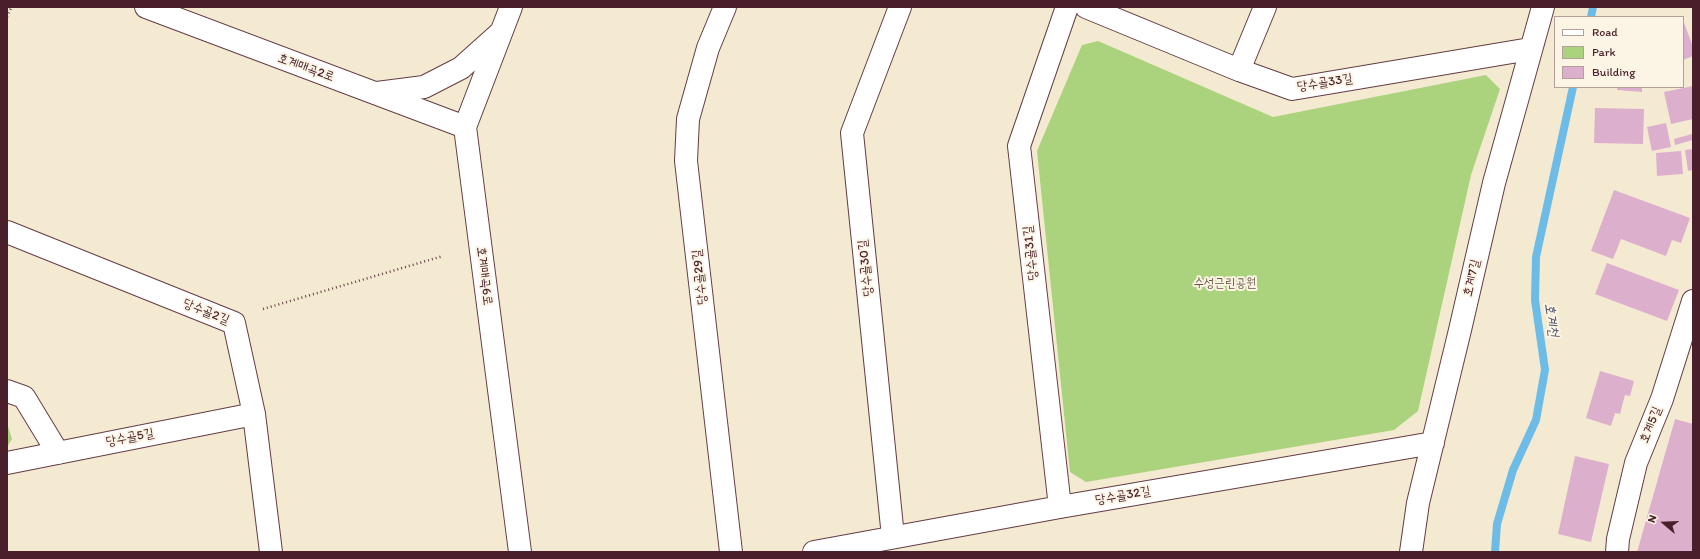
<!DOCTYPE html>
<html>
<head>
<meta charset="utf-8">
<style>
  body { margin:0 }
  #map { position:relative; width:1700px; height:559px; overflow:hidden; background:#f4ead1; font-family:Itim,sans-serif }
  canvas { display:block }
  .frame { position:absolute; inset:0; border:8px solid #4a1f2b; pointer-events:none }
  .legend { position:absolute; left:1554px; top:16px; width:130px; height:72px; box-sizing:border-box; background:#fcf5e5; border:1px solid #b59f9b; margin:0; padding:5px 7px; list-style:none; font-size:12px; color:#4a1f2b }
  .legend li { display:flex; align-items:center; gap:8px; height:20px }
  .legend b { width:20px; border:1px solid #b59f9b }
  .north { position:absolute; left:1644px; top:503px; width:40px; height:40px; -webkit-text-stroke:3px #fcf5e5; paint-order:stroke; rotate:289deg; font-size:11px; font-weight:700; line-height:16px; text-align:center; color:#4a1f2b }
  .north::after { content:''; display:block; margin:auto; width:14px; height:18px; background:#4a1f2b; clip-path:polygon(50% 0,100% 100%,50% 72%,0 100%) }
</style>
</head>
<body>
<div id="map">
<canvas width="1700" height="559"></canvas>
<div class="frame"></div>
<ul class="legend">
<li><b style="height:5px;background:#fff"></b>Road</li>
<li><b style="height:11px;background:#abd27c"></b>Park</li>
<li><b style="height:11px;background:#dcb0cd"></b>Building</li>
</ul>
<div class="north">N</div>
</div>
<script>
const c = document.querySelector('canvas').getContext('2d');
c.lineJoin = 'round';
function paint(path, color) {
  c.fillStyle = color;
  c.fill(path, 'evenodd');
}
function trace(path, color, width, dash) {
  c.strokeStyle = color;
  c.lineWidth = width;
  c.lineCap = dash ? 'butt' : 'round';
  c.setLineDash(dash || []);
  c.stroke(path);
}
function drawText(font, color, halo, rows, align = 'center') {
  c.font = font + ' Itim,"Poor Story",sans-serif';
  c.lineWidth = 4;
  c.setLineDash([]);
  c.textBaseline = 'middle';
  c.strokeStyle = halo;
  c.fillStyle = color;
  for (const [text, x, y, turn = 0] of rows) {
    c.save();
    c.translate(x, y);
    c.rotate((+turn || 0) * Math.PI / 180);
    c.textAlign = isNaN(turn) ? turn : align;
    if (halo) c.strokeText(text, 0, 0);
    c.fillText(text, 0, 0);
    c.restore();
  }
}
const green = new Path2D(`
  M1098,41L1273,117L1486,75L1500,89L1471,175L1418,411L1394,430L1086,482L1070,472L1037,151L1082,45Z
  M7,423L12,439L7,447Z`);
const stream = new Path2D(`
  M1591,17L1593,7
  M1495,552L1497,524L1513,470L1536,420L1545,370L1535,300L1536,257L1573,87`);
const building = new Path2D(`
  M1683,20L1693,47V56L1683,60Z
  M1693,86V119L1671,124L1664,92Z
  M1617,87H1642V92L1617,90Z
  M1595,108L1644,109L1643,144L1594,143Z
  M1666,123L1671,147L1652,151L1647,127Z
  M1692,134L1693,140L1675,145L1674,139Z
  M1693,149V170L1688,171L1685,150Z
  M1681,151L1683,174L1657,176L1656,153Z
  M1614,190L1690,218L1681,243L1672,240L1666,256L1621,239L1613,259L1591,251Z
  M1607,263L1679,290L1667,321L1595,294Z
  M1600,371L1634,381L1630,396L1625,395L1620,414L1615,413L1611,426L1586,418Z
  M1675,419L1693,424V552H1637Z
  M1575,456L1609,464L1591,542L1558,534Z`);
const path = new Path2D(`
  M7,17L11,8
  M263,309L443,256`);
const minor = new Path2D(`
  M146,7L465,127
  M511,7L465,127L520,552
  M725,7L708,48L688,119L686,161L731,552
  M1086,7L1239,70L1292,89L1530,49
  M1239,70L1265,7
  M377,93L424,87L461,68L499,34
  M7,232L234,323L254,414L271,552
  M7,391L24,397L58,453
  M7,463L254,414
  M1060,507L1019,146L1067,7
  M893,537L852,133L900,7
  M814,552L1060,507L1433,443
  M1411,552L1418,503L1460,330L1494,183L1543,7
  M1617,552L1618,539L1636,463L1662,399L1693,301`);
const streetNames = [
  ["호계매곡2로",306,68,20],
  ["당수골33길",1325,83,-9],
  ["당수골31길",1031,253,-96],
  ["당수골30길",866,268,-96],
  ["호계매곡6로",484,276,83],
  ["당수골29길",700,277,-96],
  ["호계7길",1472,278,-77],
  ["당수골2길",206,312,22],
  ["호계5길",1651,425,-68],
  ["당수골5길",130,438,-11],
  ["당수골32길",1123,496,-10]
];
const parkNames = [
  ["수성근린공원",1225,284]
];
const waterNames = [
  ["호계천",1551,320,82]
];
paint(green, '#abd27c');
trace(stream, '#6cbce7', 8);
paint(building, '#dcb0cd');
trace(minor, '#643d44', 24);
trace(path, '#643d44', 2.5, [1, 3]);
trace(minor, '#fff', 22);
drawText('13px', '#4a1f2b', '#fcf5e5', streetNames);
drawText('13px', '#675543', '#fcf5e5', parkNames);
drawText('italic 14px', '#56566d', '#fcf5e5', waterNames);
</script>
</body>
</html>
